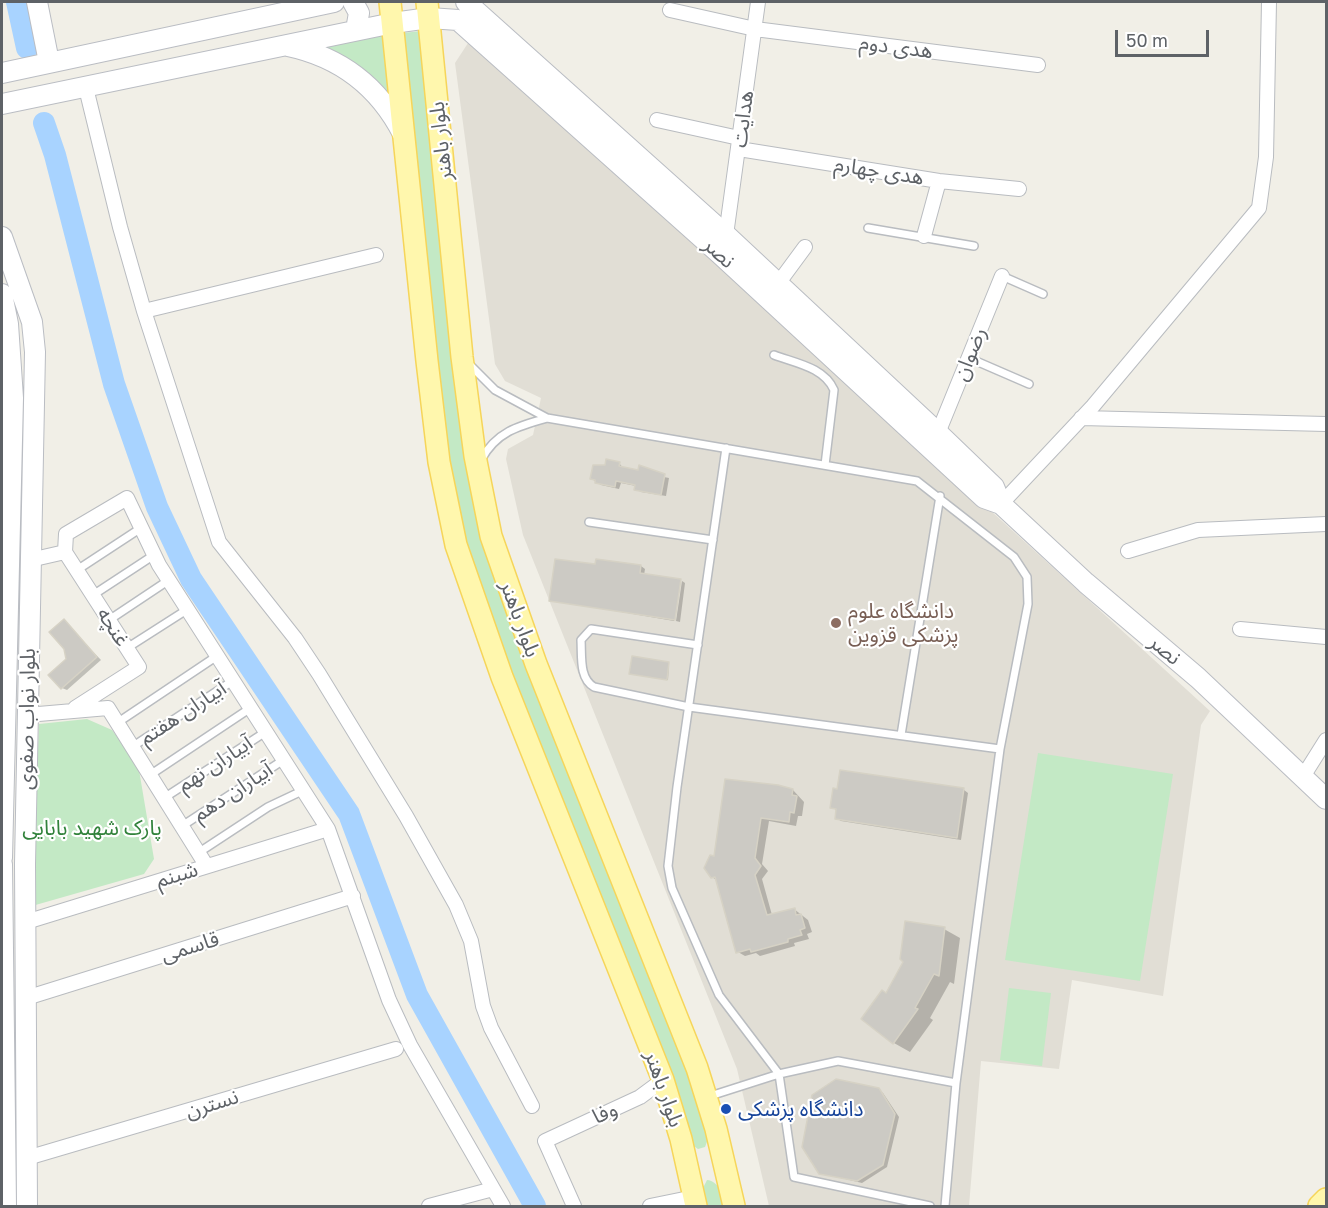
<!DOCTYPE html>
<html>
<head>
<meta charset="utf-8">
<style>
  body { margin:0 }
  #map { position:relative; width:1328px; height:1208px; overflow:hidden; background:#f1efe7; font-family:"Golos Text",sans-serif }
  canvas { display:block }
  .frame { position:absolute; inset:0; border:3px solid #5e6267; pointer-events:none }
  .scale { position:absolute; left:1115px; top:30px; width:94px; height:27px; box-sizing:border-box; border:3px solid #5e6267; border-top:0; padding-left:8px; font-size:18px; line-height:21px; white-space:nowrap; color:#5e6267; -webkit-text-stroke:4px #fff; paint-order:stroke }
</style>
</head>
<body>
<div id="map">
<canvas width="1328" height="1208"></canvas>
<div class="frame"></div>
<div class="scale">50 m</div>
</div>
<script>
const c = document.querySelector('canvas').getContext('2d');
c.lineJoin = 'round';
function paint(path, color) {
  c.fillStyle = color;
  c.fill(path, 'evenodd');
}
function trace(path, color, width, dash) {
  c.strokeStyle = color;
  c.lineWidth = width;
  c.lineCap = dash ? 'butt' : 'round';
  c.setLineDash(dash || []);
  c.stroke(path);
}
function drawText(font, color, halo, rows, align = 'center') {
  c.font = font + ' "Golos Text","Noto Sans Arabic",sans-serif';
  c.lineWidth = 4.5;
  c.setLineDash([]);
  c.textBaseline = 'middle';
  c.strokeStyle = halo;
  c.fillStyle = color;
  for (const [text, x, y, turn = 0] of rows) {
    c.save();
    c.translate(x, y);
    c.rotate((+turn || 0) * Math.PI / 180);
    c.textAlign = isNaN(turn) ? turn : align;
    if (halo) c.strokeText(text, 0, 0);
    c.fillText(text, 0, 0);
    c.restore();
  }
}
const education = new Path2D(`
  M472,37L1210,711L1201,725L1163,996L1072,980L1059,1069L981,1061L969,1206H769L737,1069L523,535L506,459L508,449L533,435L541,398L505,381L495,364L455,63Z`);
const green = new Path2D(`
  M356,30L394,34L430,30L491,536L697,1068L710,1134L705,1147L698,1149L691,1144L456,545L394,116L306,50Z
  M87,719L112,730L138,764L154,859L144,874L32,906L39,724Z
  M1038,753L1173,774L1140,981L1005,960Z
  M1009,988L1051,993L1042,1066L1000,1060Z
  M707,1180C719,1181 724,1197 729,1206H701L702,1190Z`);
const shadow = new Path2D(`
  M619,463L624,469L669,478L666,496L641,492L636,489V486L621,483L619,489L601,485L592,479Z
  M597,566H641L645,569L644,575L680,580L674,621L551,600Z
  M682,581L685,583L680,622L676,621Z
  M64,621L101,660L67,690L62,688L67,660Z
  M669,663L668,680L633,674Z
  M793,790L804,802L802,816H798L796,826L769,821L762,864L768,871L762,879L772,915L794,909L808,920L812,932L807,934L809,939L794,943L795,946L760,956L756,953L745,956L738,952L718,881L712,877L715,858Z
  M964,790L968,793L961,840L841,821L836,818V810L832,807Z
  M944,929L960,938L954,984L950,982L930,1018L933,1020L910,1052L894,1043L887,994Z
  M878,1090L883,1093L899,1117L887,1167L862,1183L820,1173Z`);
const river = new Path2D(`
  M17,2L27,48
  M44,123L55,155L114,384L157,507L191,579L349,814L417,995L535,1206`);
const building = new Path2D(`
  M606,459L620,462L619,466L638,470L639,465L665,474L661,495L634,490L635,485L616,481L615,487L595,483V480L590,479L593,465H605Z
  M555,559L595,564L596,559L641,565L640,573L681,579L675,620L549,601Z
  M64,619L97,657L61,689L48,675L66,659L64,649L49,632Z
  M632,656L669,662L667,680L629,674Z
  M840,770L964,788L957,838L835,819L836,809L830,808L833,788L837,789Z
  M725,779L778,785L793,789L792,795L797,796L794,813L790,812L789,822L761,818L755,858L761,866L755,875L767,915L795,908L796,915L801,914L805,928L800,930L802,935L788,939V942L751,952L750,949L736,953L715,877L711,878L704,868L710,855L714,856Z
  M905,921L945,927L939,976L934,974L915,1008L918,1009L893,1044L861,1019L882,990L886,993L903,962L900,959Z
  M836,1079L879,1088L895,1114L883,1165L857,1181L819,1174L802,1147L812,1095Z`);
const lane = new Path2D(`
  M868,228L974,246
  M1002,276L1043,294
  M774,355C795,363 824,367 834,390L825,465
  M969,358L1029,384
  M470,365L495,390L547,418L917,481L1014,557L1027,577L1028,604L1000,749L956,1083L945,1206
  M481,460C496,432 518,426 547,418
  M589,522L713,540
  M77,570L141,528
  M93,595L154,555
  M109,620L169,580
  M698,645L591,629L581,640C582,657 579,678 594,687L689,707L1000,749
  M127,648L188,609
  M117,723L217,656
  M901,735L940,496
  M132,747L234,680
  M150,775L252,707
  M164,798L267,731
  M182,826L285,759
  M198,853L268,807L304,790
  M707,1097L779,1074L719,995L672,888L668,866L677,787L726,448
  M930,1206L794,1177L779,1074L838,1061L956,1083`);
const street = new Path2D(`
  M670,10L755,29L1038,65
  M86,88L120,227L144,311L219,542L295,638L319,674L406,816L456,905L471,941L483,1006L491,1028L532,1106
  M657,120L739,138
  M739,149L939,181L1019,189
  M726,235L758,2
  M924,236L939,181
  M777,285L805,247
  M144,311L376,255
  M1081,418L1326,424
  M938,433L1002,276
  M1001,504L1093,406L1259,208L1266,157L1269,2
  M1128,551L1198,530L1326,524
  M65,552L66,534L127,498L159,565L328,829L389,1000L410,1045L503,1206
  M30,560L65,552L139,667L75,708
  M1240,629L1326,637
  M27,715L108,708L206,865
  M1304,775L1326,740
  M26,922L328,829
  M26,998L353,896
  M27,1158L396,1049
  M429,1206L493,1189
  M574,1206L545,1141L640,1097L663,1080
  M650,1206L694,1197`);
const secondary = new Path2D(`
  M37,2L49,62
  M353,2L359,13L356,30
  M466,2L726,235L938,433L994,487L1001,504
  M288,46C340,57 379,87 403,134
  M2,73L334,2
  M2,104L393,23L429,18L458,20L720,254L984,498L1001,504L1086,583L1198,678L1326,799
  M2,237L32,322L35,352L25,864L27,1206
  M2,294L8,324L13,398L2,858
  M2,864L6,1206`);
const primary = new Path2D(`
  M390,2L427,361L439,462L456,545L502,677L663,1080L681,1139L696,1206
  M427,2L462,357L475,456L491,536L536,664L697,1068L716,1129L734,1206
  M1319,1206L1326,1199`);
const markers = [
  [836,623,6,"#8d6e63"],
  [726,1109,6,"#1a4fb4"]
];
const streetNames = [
  ["هدی دوم",896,47,7],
  ["هدایت",743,119,-83],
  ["بلوار باهنر",441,141,-96],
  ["هدی چهارم",879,171,9],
  ["نصر",719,253,42],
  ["رضوان",970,354,-68],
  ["بلوار باهنر",520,619,70],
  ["غنچه",113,627,57],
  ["نصر",1165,650,40],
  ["آبیاران هفتم",183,713,-33],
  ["بلوار نواب صفوی",27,719,-89],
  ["آبیاران نهم",215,764,-33],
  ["آبیاران دهم",233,792,-33],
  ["شبنم",177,875,-17],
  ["قاسمی",190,947,-17],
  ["بلوار باهنر",664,1089,71],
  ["نسترن",212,1104,-17],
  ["وفا",605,1113,-25]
];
const educationNames = [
  ["دانشگاه علوم",848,611],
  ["پزشکی قزوین",848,635]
];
const parkNames = [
  ["پارک شهید بابایی",92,828]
];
const transitNames = [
  ["دانشگاه پزشکی",738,1109]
];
paint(education, '#e1ded5');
paint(green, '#c3e9c5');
paint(shadow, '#0003');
trace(river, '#a8d3ff', 22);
paint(building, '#cccac4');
trace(building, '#d6d2c5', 1.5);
trace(lane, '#b9bcc0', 10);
trace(street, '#b9bcc0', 16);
trace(secondary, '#babdc3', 22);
trace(primary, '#f6d55a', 24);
trace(lane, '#fff', 7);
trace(street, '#fff', 14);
trace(secondary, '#fff', 20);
trace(primary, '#fff7ad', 21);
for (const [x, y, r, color] of markers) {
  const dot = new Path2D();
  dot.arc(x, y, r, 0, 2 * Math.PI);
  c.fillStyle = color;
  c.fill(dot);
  trace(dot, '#fff', 2);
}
drawText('21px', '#5e6267', '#fff', streetNames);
drawText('21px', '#785e54', '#fff', educationNames, 'left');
drawText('21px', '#31823b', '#fff', parkNames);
drawText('21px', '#164399', '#fff', transitNames, 'left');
</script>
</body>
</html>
